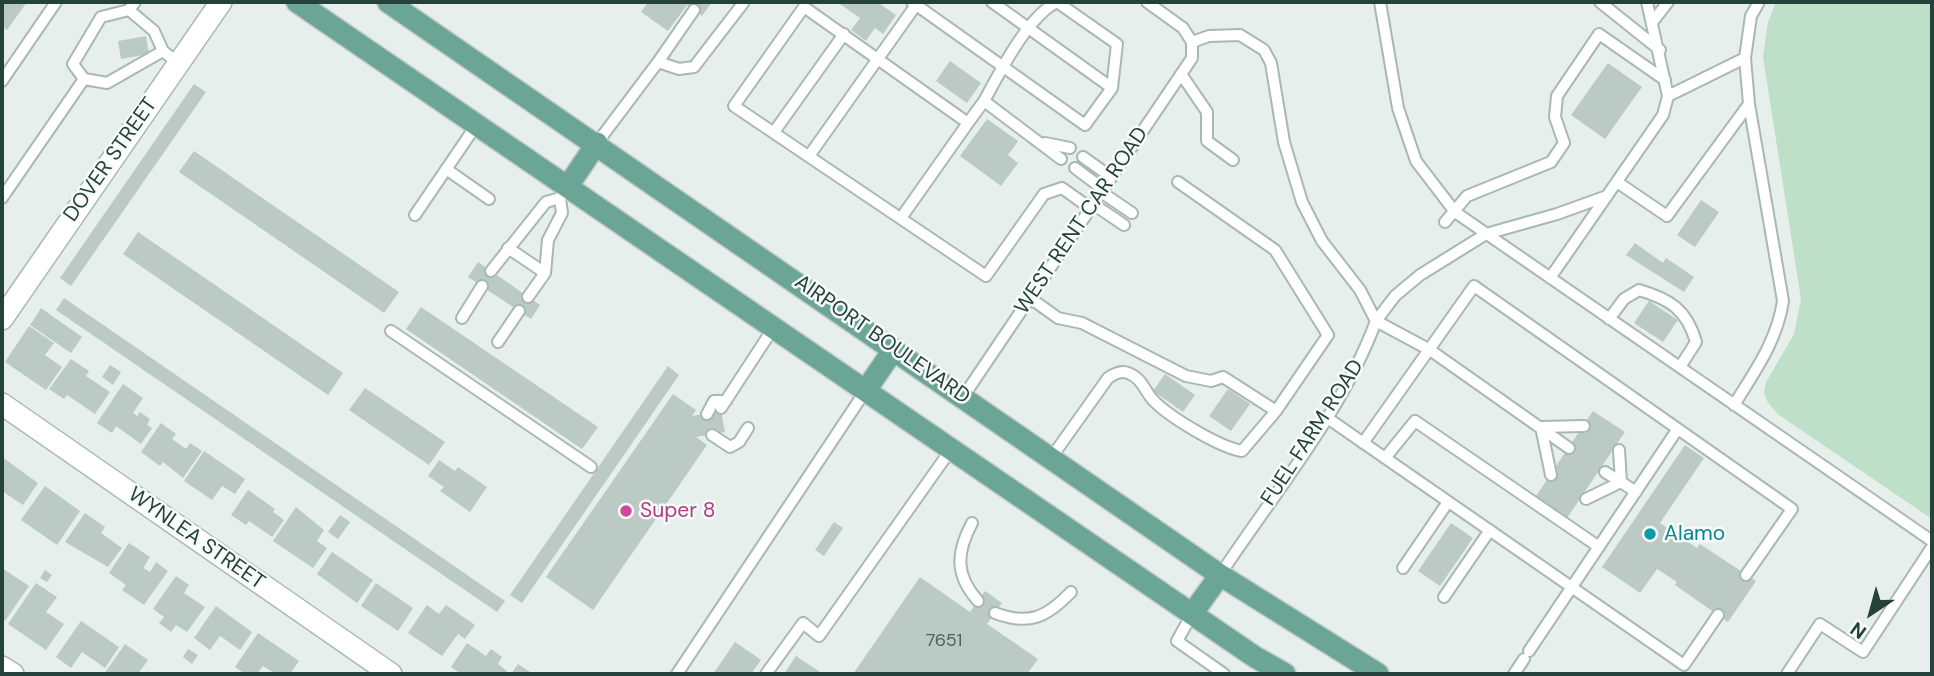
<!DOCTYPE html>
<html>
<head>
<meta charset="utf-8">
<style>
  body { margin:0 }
  #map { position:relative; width:1934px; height:676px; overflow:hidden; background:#e6efeb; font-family:"DM Sans",sans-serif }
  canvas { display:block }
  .frame { position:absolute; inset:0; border:4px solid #24423a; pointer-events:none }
  .north { position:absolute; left:1836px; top:578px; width:70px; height:70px; -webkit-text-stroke:5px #f7fbf9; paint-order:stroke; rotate:216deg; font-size:19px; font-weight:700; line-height:28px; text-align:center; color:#24423a }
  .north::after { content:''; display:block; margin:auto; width:24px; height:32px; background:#24423a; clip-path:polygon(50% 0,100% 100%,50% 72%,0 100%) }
</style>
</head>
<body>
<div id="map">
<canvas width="1934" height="676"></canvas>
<div class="frame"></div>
<div class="north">N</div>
</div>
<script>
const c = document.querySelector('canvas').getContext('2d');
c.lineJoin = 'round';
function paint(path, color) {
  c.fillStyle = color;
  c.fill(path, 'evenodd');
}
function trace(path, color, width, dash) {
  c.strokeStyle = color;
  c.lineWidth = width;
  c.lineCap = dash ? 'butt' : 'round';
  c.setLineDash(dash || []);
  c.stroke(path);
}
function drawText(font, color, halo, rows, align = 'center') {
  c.font = font + ' "DM Sans",sans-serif';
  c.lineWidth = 5;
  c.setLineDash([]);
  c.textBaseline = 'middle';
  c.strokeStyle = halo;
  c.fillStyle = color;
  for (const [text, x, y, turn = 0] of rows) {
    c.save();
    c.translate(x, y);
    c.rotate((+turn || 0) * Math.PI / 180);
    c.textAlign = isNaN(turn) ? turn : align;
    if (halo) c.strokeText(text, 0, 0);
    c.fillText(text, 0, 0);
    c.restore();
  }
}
const green = new Path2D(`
  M1776,2H1932V519L1779,415L1768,403L1764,393L1766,382L1794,334L1801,299L1763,57L1768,22Z`);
const building = new Path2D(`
  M2,2H27L7,30L2,26Z
  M648,2H712L702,16L687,5L668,31L641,12Z
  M837,2H877L896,15L883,34L875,28L866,41L851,30L860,18Z
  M146,36L149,54L121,59L118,41Z
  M950,61L981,83L967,103L936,81Z
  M1608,63L1642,87L1605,139L1571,115Z
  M194,84L206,92L71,286L60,278Z
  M987,119L1018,141L1008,155L1018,163L1001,186L960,156Z
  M194,151L399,292L384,313L179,172Z
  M1701,200L1719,212L1695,247L1677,235Z
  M138,232L343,373L328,395L123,254Z
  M1635,243L1663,263L1666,258L1694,277L1684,292L1626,255Z
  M478,262L540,305L531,319L468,277Z
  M64,298L505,601L497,612L56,310Z
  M1649,301L1678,320L1663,342L1634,323Z
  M421,307L598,427L582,449L406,329Z
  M41,308L82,337L71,353L30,325Z
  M29,326L54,343L45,355L62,367L46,390L5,362Z
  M71,359L89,371L86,376L110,392L95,414L67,395L64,399L49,389Z
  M110,365L121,372L113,385L102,377Z
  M668,366L679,375L522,603L510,595Z
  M1165,374L1195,395L1183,412L1153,391Z
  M123,384L143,398L133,413L137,416L140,412L150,419L147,425L152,428L141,444L116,426L112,433L97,423Z
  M365,388L445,442L429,465L349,410Z
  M1228,389L1250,404L1231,431L1209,416Z
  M673,394L696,410L692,416L721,411L725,432L696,437L707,445L593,610L546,577Z
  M1593,411L1625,432L1565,521L1534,499Z
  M161,423L176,434L172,439L186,449L190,443L202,451L183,478L163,462L160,466L141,452Z
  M1685,445L1704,458L1660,523L1697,548L1700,544L1756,581L1728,622L1675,585L1677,582L1657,569L1640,593L1602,567Z
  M204,451L245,479L235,494L222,486L212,500L184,481Z
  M2,457L38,483L23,505L2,491Z
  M439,460L455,471L458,467L487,487L470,512L440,491L444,487L428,476Z
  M45,486L80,511L57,545L21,520Z
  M248,490L275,509L273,512L284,520L272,537L249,521L246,525L231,515Z
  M296,507L324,530L317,541L327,548L313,568L273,541Z
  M85,513L105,527L101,533L122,548L108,567L65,542Z
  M340,515L350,522L338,539L328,532Z
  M834,522L843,528L824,556L815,550Z
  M1451,523L1473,538L1440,586L1418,571Z
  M129,543L150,557L143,568L150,572L156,562L168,571L144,605L122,590L126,585L109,573Z
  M332,552L373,580L357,603L317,574Z
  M2,568L29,586L5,621L2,618Z
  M45,570L52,575L47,582L40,578Z
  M176,576L189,585L184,593L205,607L187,632L176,625L171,632L159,623L164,617L153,609Z
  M920,577L970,612L985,591L1002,603L987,624L1038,659L1027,674H853Z
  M36,583L57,597L46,612L64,624L46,650L8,624Z
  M376,583L413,608L398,631L361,606Z
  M427,605L439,614L446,605L475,625L465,639L458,634L442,656L408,633Z
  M216,606L252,632L240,650L220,636L210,650L194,638Z
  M81,621L119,647L105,668L82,652L71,668L56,657Z
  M258,633L299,661L290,674H276L263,666L257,674H245L235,667Z
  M735,642L761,660L751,674H713Z
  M467,643L486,656L491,649L502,657L498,664L507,671L505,674H461L451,667Z
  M125,644L148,660L138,674H104Z
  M188,649L198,655L192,664L183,657Z
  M796,656L823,674H784Z
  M518,664L533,674H511Z`);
const lane = new Path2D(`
  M135,2L129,10L154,31L163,51L178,63
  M912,2L1085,125L1112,88L1117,44L1057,2C1028,16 1000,72 984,101
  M992,2L1112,88
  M1147,2L1183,28L1192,42
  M1380,2L1398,108L1416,161L1455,212L1932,541
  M1600,2L1660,50
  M1654,20L1668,2
  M1192,42L1209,36L1240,35L1264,50L1271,63L1284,142L1302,202L1322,241L1360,290L1376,321C1342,413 1274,493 1220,575
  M658,62L694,10
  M1181,74L1207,112V141L1233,160
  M84,79L107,83L163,51
  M2,81L56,2
  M1668,96L1745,58
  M774,132L844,34
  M597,143L658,62L679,69L694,67L744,2
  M1045,143L1070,148
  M809,156L916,5
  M1083,157L1111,177
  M1061,159L984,101L968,123L804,7L734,106L986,276L1044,194L1062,188L1090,208
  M1075,168L1103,189
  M446,169L489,199
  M1617,182L1667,216L1749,104
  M1101,192L1132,213
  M2,198L84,79L73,64L101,17L129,10
  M1093,204L1124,225
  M415,215L477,124
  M901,218L968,123
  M1445,222L1467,196L1551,162L1564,143L1555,117L1557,96L1599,34L1665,80
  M508,248L545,273
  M491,271L546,202L560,198L568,186
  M1550,278L1663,115L1668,96L1647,2
  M528,297L545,273L548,240L562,213L560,198
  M1030,298L1058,318L1082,323L1186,376L1211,381L1223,377L1276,411
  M462,318L482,286
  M1609,319L1624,299L1639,290C1670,299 1687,310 1696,342L1680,367
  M391,331L591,467
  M498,342L519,311
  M963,397L1192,58V42
  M1734,405C1755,371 1777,341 1783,301L1749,104L1745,58L1751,16L1759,2
  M721,408L774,327
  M707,414L714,401H726
  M1326,417L1684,665L1718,615
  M1541,427L1551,475
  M1541,427L1584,426
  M712,435L730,447L739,442L748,428
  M1363,443L1474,286L1792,509L1746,575
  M1569,448L1430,350L1376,321L1395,296L1420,275L1486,234L1557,214L1607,196
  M1619,450L1621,482
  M1051,458L1108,378C1114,374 1121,370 1128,373C1142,378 1144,390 1153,400C1169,417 1219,447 1242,451L1276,411L1328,335L1275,250L1178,182
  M1385,458L1415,421L1599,547
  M1605,472L1621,482
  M1586,499L1621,482L1636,492
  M972,523C956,553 955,575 978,601
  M1403,568L1448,502
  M1444,597L1490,530
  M995,613C1029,626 1047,617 1071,592
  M1192,614L1177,641L1224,674
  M1529,651L1677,430
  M677,674L866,390
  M766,674L803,623L819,636L952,448
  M1514,674L1524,659
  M1787,674L1820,624L1863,652L1932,547`);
const street = new Path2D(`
  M2,319L221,2
  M2,404L391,674
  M2,667L13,674`);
const primary = new Path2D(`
  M297,2L1255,657L1285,674
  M388,2L1220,575L1378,674
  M568,186L597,143
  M866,390L894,349
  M1192,614L1220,575`);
const markers = [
  [626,511,7,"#d1479c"],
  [1650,534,7,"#0f9aa8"]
];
const numberNames = [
  ["7651",944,641]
];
const streetNames = [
  ["DOVER STREET",111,160,-55],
  ["WEST RENT CAR ROAD",1082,221,-56],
  ["AIRPORT BOULEVARD",882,340,35],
  ["FUEL FARM ROAD",1313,433,-57],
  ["WYNLEA STREET",196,539,35]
];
const hotelNames = [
  ["Super 8",640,511]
];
const cultureNames = [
  ["Alamo",1664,534]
];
paint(green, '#bfe0c8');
paint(building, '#bbcac4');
trace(lane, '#a8b8b2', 14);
trace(street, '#a8b8b2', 24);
trace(primary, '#c2cac8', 24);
trace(lane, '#fff', 10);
trace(street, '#fff', 21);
trace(primary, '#6aa596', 21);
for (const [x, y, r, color] of markers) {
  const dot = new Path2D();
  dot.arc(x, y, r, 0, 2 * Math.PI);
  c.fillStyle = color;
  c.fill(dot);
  trace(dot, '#f7fbf9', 2.5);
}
drawText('18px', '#4a645c', null, numberNames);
drawText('21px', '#24423a', '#f7fbf9', streetNames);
drawText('21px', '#b23c85', '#f7fbf9', hotelNames, 'left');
drawText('21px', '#0d838f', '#f7fbf9', cultureNames, 'left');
</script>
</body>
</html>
